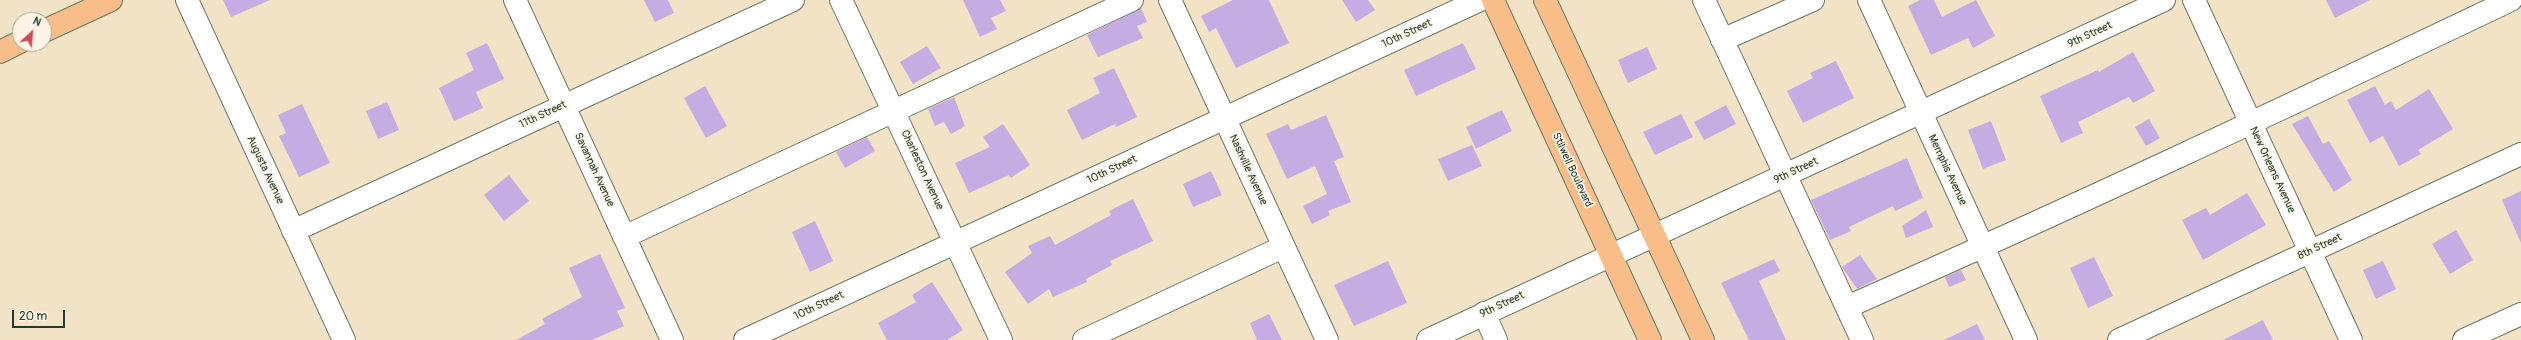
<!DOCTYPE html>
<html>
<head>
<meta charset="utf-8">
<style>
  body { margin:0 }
  #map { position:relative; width:2521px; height:340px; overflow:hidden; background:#f3e3c6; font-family:Pangolin,sans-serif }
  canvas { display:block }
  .north { position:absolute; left:12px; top:12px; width:40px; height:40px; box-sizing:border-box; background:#fcf5e5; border:1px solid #a4ab9e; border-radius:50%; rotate:26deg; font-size:11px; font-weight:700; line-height:16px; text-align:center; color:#1f3d34 }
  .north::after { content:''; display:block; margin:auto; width:14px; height:18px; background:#d1495b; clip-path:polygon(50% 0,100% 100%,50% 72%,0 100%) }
  .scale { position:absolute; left:12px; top:310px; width:53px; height:18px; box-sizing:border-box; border:2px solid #1f3d34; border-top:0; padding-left:5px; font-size:12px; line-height:14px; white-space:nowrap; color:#1f3d34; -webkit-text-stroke:3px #fcf5e5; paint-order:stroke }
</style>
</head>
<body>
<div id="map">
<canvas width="2521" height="340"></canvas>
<div class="north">N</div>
<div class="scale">20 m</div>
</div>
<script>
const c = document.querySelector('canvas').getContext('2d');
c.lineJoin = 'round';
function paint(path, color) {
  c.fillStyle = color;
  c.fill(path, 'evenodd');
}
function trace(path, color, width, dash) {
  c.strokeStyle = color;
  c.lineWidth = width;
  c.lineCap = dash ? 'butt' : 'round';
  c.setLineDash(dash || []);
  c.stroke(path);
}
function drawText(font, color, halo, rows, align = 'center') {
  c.font = font + ' Pangolin,sans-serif';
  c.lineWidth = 3.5;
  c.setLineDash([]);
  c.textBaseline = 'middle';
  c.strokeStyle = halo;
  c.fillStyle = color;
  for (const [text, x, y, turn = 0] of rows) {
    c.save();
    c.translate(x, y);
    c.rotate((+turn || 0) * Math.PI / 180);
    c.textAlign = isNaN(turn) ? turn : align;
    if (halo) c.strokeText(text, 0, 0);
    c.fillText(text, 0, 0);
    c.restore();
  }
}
const building = new Path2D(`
  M223,0H270L231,17Z
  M644,0H668L674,13L655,22Z
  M963,0H1000L1006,11L991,18L997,29L980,37Z
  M1233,0H1269L1289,43L1236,68L1216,28L1209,32L1201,16Z
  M1342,0H1368L1375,10L1356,22Z
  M1920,0H1934L1942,17L1976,0L1995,36L1973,48L1968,38L1931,55L1908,6Z
  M2326,0H2370L2335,18Z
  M1141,8L1147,22L1137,26L1143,38L1098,57L1087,35Z
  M487,43L504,79L476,92L483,108L454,121L439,88L474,70L466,53Z
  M1463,43L1476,69L1416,96L1404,70Z
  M927,46L941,68L913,84L900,62Z
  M1647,47L1657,69L1628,83L1618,60Z
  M2133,52L2155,91L2133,103L2129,97L2078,122L2083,133L2061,143L2040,96L2098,70L2099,72Z
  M1836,61L1854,98L1803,123L1787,91L1813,78L1810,73Z
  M1114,68L1137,117L1116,127L1115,124L1082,140L1067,110L1100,93L1093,78Z
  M705,86L727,126L706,138L684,98Z
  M2375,86L2385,105L2391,101L2396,110L2429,89L2453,129L2418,150L2421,154L2399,166L2383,136L2370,143L2347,100Z
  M954,97L965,126L951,134L944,122L935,126L928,109Z
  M387,102L399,130L378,139L366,111Z
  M302,104L330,163L299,177L279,136L286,133L278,115Z
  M1726,105L1736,124L1704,140L1694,122Z
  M1502,110L1512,131L1476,149L1466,127Z
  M1681,114L1693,137L1655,155L1643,132Z
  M1326,115L1344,157L1334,161L1351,202L1328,211L1330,215L1312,224L1303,206L1327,194L1315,166L1287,179L1266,134L1288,124L1291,130Z
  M2308,116L2323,144L2329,141L2352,180L2334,192L2292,124Z
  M2149,119L2160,138L2146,146L2135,127Z
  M1991,121L2006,160L1983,169L1968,130Z
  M1003,124L1030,165L1011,178L1009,175L969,193L955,163L990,147L983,137Z
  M867,137L875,151L845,168L836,152Z
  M1472,145L1482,166L1448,181L1438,159Z
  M1907,158L1923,198L1895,211L1893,206L1849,227L1851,231L1830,240L1811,200Z
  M1211,171L1222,195L1193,207L1183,184Z
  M509,175L529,201L504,221L484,195Z
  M2521,191V243L2502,200Z
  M2247,193L2266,225L2203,260L2182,220L2206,208L2210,215Z
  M1133,199L1153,241L1110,261L1112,265L1086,279L1087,282L1053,297L1049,289L1028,304L1005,272L1032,253L1028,246L1050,236L1055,245L1111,215L1109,211Z
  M1926,210L1933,227L1906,238L1902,226Z
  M815,221L833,261L810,272L792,232Z
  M2456,230L2473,260L2450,274L2432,244Z
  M600,254L625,308L617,311L624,326L592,340H516L545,324L542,319L582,297L569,268Z
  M1860,255L1877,279L1857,289L1842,267Z
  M2094,257L2113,296L2088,308L2070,268Z
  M1774,259L1780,271L1759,281L1786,340H1749L1721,283Z
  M1388,261L1407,303L1354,326L1334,285Z
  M2383,261L2396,289L2376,299L2363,270Z
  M1961,270L1966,280L1949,287L1945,277Z
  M932,282L963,330L947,340H887L878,323L916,302L912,295Z
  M1269,314L1282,340H1257L1250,323Z
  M2263,320L2273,340H2223Z
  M1977,324L1985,340H1944Z`);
const minor = new Path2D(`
  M187,0L344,340
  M515,0L672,340
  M841,0L1001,340
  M1170,0L1327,340
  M1704,0L1862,340
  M1869,0L2026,340
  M2194,0L2351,340
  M1722,40L1813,0
  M293,231L793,0
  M624,237L1132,0
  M1847,307C2070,209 2290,105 2511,0
  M1484,313L1496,340
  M745,340L1480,0
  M1084,340L1283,247
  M1428,340L2164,0
  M2119,340L2521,154
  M2464,340L2521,314`);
const major = new Path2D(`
  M1493,0L1650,340
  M1545,0L1703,340
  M44,31L111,0
  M0,52L20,42`);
const streetNames = [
  ["10th Street",1407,34,-25],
  ["9th Street",2090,35,-25],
  ["11th Street",543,115,-25],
  ["Augusta Avenue",265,170,65],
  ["Savannah Avenue",594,170,65],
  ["Charleston Avenue",922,170,65],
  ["10th Street",1112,170,-25],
  ["Nashville Avenue",1248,170,65],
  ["Stilwell Boulevard",1572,170,65],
  ["Memphis Avenue",1947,170,65],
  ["New Orleans Avenue",2272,170,65],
  ["9th Street",1796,171,-25],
  ["8th Street",2320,247,-25],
  ["9th Street",1502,305,-25],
  ["10th Street",819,306,-25]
];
paint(building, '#c5ace3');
trace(minor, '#697767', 24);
trace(major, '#697767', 24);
trace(minor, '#fff', 22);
trace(major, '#f8bd89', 22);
drawText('11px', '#1f3d34', '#fcf5e5', streetNames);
</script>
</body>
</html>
